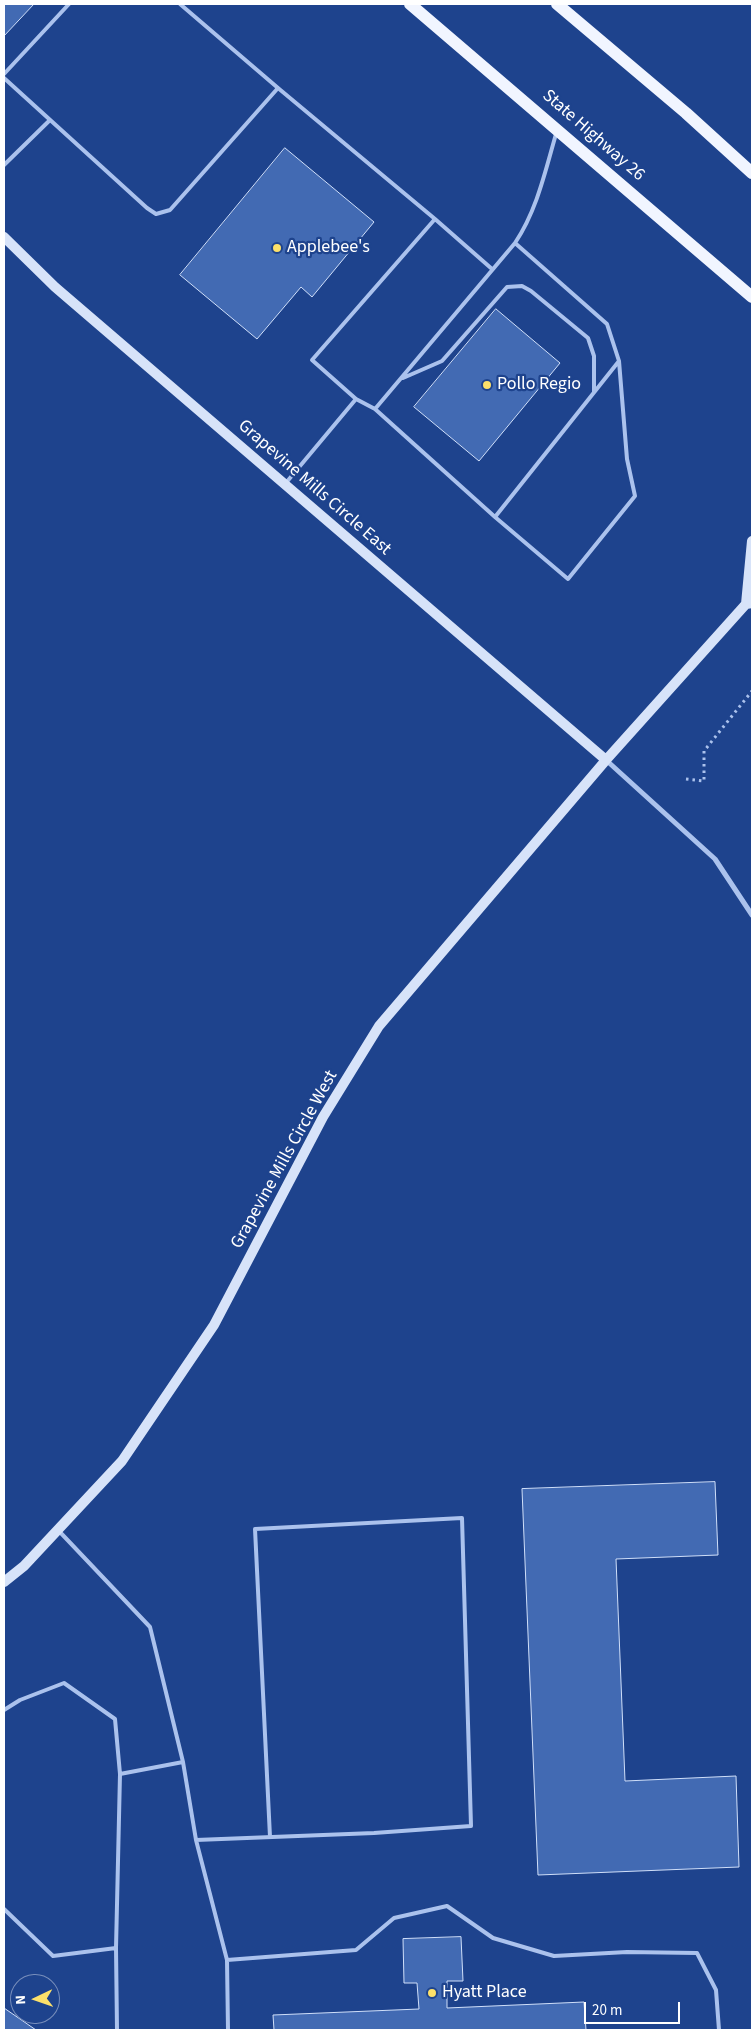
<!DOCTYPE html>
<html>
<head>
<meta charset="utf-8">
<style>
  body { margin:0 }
  #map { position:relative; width:756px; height:2034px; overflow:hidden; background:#1e438d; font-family:"Source Sans 3",sans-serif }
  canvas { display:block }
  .frame { position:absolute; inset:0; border:5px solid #fff; pointer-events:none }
  .north { position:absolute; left:10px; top:1974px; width:50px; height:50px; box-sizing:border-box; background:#1e438d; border:1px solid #788ebb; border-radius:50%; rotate:267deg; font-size:14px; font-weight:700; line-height:20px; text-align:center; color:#fff }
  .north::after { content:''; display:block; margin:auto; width:18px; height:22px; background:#fce06a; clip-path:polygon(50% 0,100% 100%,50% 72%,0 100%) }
  .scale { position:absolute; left:584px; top:2002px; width:96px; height:22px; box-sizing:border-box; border:2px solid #fff; border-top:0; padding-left:6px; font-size:15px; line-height:18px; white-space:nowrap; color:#fff; -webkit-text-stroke:4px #1e438d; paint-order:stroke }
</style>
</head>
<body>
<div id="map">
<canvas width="756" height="2034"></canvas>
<div class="frame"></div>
<div class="north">N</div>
<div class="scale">20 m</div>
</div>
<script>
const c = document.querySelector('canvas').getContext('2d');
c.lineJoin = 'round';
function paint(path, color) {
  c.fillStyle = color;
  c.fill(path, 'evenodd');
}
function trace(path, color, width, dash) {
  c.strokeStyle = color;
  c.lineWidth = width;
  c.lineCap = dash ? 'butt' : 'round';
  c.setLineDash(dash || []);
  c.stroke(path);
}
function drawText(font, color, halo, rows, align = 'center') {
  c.font = font + ' "Source Sans 3",sans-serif';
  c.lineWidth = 4.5;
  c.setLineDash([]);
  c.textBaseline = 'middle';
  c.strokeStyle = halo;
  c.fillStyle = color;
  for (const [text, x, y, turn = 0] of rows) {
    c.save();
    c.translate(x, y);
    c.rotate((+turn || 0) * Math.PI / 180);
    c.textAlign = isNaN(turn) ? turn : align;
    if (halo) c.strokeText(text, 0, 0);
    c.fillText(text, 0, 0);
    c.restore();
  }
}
const building = new Path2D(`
  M4,4H34L4,36Z
  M285,148L374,222L312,297L301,287L257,339L180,275Z
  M496,309L560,363L479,461L414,407Z
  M715,1482L718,1555L616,1559L625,1781L736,1776L739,1867L538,1875L522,1489Z
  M461,1937L463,1981H447V2008L584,2002L586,2030H274L273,2015L419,2009L417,1983H404L403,1939Z
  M4,2008L36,2030H4Z`);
const path = new Path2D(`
  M686,779L704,781V751L752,691`);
const lane = new Path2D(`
  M4,74L69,4
  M4,78L147,208L156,214L170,210L278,88L180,4
  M278,88L435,219L312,360L356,399L285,484
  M4,165L50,120
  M435,219L492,269
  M515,243C537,210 545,172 556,134
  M403,378L442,361L507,287L522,286L531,291L588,338L594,356V392
  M356,399L375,409L495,517L568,579L635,496L627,459L619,361L607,324L515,243L375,409
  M495,517L619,361
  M4,1710L20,1700L64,1683L115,1719L120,1774L183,1762L150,1627L58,1530
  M183,1762L196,1840L374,1833L471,1826L462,1518L255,1529L270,1837
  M196,1840L227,1960L356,1950L394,1918L447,1906L493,1938L554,1956L627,1952L697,1953L716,1990L719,2030
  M4,1909L53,1956L116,1948L120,1774
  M116,1948L117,2030
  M227,1960L228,2030`);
const street = new Path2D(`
  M606,760L715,859L752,915`);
const secondary = new Path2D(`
  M4,237L55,287L606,760
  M746,604L752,541
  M4,1582L24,1566L122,1461L214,1325L323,1117L379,1026L606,760L746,604L752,603`);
const primary = new Path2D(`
  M410,4L752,297
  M557,4L686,113L752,173`);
const markers = [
  [277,248,5,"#fce06a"],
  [487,385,5,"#fce06a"],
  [432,1993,5,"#fce06a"]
];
const streetNames = [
  ["State Highway 26",593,136,41],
  ["Grapevine Mills Circle East",314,488,41],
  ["Grapevine Mills Circle West",285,1160,-61]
];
const poiNames = [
  ["Applebee's",287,248],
  ["Pollo Regio",497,385],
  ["Hyatt Place",442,1993]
];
paint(building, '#426ab3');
trace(building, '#d0dff9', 1);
trace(path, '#abc2ed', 3, [2.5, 4]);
trace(lane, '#abc2ed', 4);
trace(street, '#abc2ed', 5);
trace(secondary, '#d7e3f9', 10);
trace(primary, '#f1f5ff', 12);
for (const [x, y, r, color] of markers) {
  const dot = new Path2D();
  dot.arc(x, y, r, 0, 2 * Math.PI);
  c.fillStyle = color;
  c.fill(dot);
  trace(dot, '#1e438d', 2);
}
drawText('18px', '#fff', '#1e438d', streetNames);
drawText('18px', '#fff', '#1e438d', poiNames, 'left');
</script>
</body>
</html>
